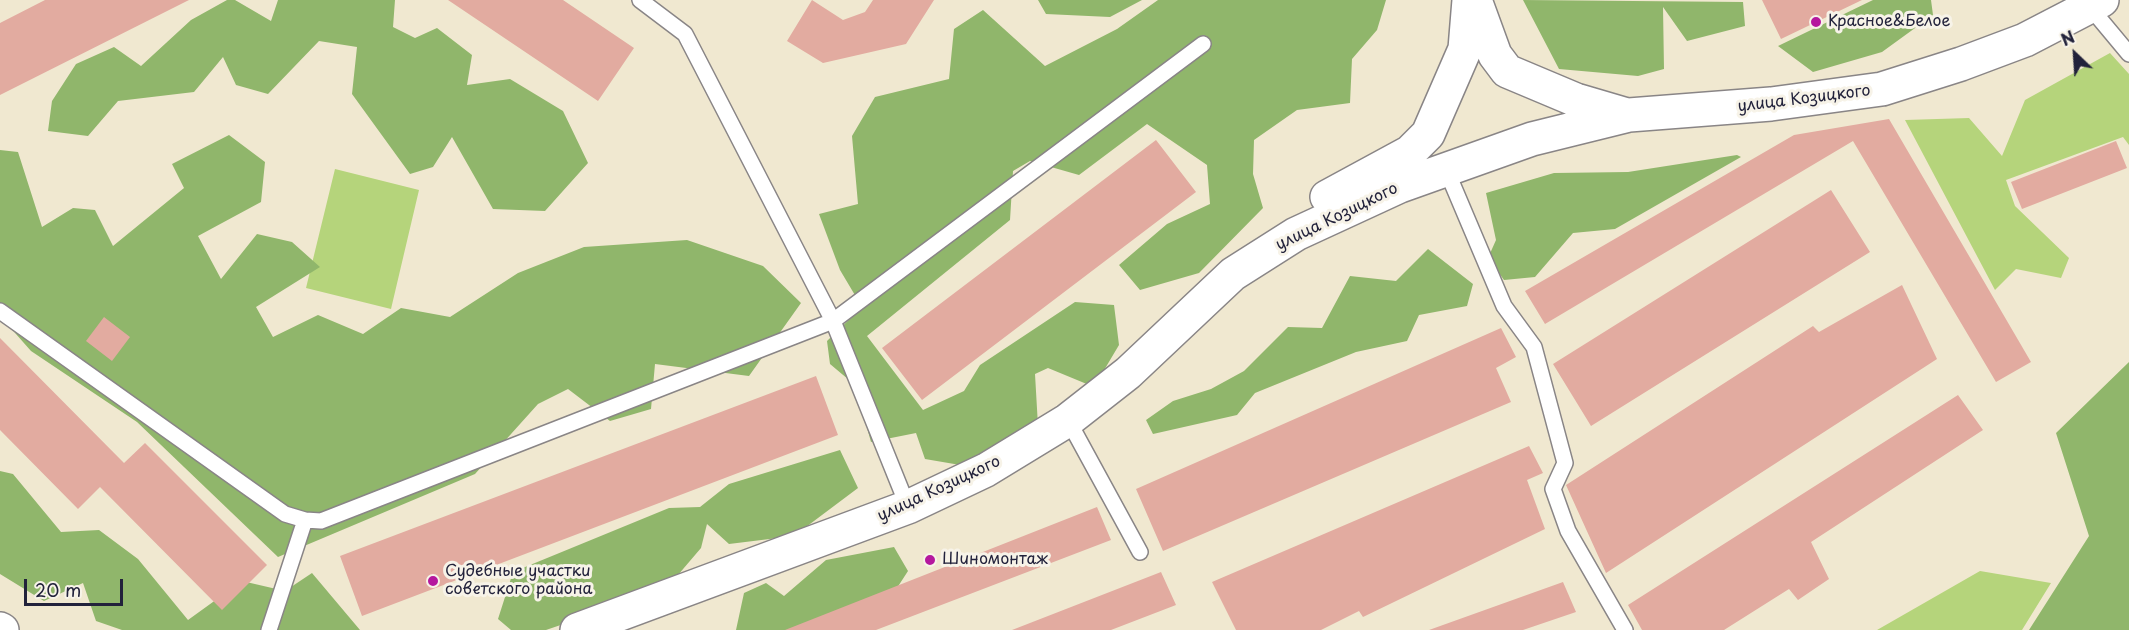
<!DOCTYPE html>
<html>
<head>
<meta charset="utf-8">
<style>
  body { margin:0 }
  #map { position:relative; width:2129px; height:630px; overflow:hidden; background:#f0e8d0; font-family:"Playpen Sans",sans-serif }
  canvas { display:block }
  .north { position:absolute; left:2045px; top:24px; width:60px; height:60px; -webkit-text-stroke:4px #f7f3e8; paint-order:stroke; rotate:335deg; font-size:16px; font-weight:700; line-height:24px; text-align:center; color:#22223b }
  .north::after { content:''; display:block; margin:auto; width:21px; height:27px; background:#22223b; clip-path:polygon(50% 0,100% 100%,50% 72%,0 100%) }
  .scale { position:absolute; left:24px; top:579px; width:99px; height:27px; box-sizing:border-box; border:3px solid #22223b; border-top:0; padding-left:8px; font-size:18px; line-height:21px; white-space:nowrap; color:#22223b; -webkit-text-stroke:4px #f7f3e8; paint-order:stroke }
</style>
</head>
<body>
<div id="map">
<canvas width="2129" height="630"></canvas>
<div class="north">N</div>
<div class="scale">20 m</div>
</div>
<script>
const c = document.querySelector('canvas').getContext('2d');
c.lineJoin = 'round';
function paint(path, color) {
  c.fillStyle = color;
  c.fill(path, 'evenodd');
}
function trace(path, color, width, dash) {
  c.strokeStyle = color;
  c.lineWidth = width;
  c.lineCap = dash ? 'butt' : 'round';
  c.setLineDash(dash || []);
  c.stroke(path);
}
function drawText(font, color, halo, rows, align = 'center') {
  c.font = font + ' "Playpen Sans",sans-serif';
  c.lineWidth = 6;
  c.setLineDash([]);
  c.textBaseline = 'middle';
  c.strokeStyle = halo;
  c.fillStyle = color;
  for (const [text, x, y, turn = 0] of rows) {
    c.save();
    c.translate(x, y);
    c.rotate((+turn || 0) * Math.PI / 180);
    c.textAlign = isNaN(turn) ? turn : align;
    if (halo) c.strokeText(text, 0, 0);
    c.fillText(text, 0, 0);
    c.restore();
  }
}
const green = new Path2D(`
  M2110,53L2129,74V145L2123,137L2006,180L2015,206L2069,258L2061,278L2016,269L1995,290L1905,120L1969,118L2002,156L2025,100Z
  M335,169L419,190L391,309L306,288Z
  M1980,571L2051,583L2022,630H1877Z`);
const forest = new Path2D(`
  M227,0H235L271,21L278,0H395L393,27L415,38L437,28L472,55L467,85L510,79L563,111L588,163L545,211L493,209L452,137L433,167L410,174L352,94L357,47L319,41L268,94L236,85L223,57L194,92L118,101L88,136L48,131L52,101L76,64L114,47L141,66L191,20Z
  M1038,0H1142L1110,17L1046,14Z
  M1158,0H1386L1377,30L1352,59L1350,103L1297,110L1254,140L1253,174L1263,208L1199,273L1140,290L1119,265L1167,224L1210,204L1207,165L1147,124L1079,175L1030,161L1013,171L1010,220L867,336L923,410L964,391L980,365L1075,302L1114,305L1119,345L1094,387L1048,368L1035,374L1038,426L966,466L925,459L916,433L871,442L855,385L830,364L827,341L862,307L840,270L819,214L858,204L852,136L875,97L949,79L954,29L983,10L1045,66L1117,29Z
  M1523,0L1743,2L1745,26L1687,41L1663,7L1664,69L1638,76L1559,69Z
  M1873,0H1931L1933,15L1882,52L1813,72L1778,46Z
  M229,135L265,162L261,202L198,236L221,279L257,234L292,242L320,267L256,307L273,337L318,315L363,334L401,308L450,317L518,273L584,247L687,240L763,266L801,303L749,376L655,364L651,409L610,421L568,389L538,404L475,474L278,557L137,422L31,351L0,316V150L18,152L42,227L73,208L95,210L113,246L184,188L172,164Z
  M1737,155L1741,157L1615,229L1573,233L1535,277L1504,280L1488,258L1496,240L1486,193L1554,173L1628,172Z
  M1428,249L1473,284L1467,306L1419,315L1407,341L1356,352L1255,393L1237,415L1153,434L1146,420L1173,401L1211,389L1244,371L1288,327L1322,328L1350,276L1396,281Z
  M2129,362V630H2029L2089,536L2056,433Z
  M840,450L858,488L794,536L729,544L707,524L701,548L666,589L546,630H511L498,619L513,572L669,508L700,507L729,484Z
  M0,471L13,474L61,532L99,530L138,559L188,620L242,581L285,591L312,573L360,630H122L96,621L83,583L44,601L0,574Z
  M894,547L908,571L886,605L805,630H736L744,593L766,583L784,596L826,560Z`);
const building = new Path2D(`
  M45,0H189L0,95V23Z
  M448,0H563L634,48L598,101Z
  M812,0L843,20L865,12L873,0H934L906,44L823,63L787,41Z
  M1762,0H1862L1781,39Z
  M1889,119L2031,362L1996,382L1853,141L1545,324L1525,291L1794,135Z
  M1156,140L1196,192L922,400L882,348Z
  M2116,141L2127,168L2022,209L2011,182Z
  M1831,190L1870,252L1591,426L1553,364Z
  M1902,285L1937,359L1606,573L1566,485L1813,326L1819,332Z
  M104,317L130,337L112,361L86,341Z
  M1501,328L1516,357L1496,368L1511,402L1163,551L1136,489Z
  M0,338L124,463L145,443L267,565L222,610L100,487L78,509L0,430Z
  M816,376L838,435L362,616L340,556Z
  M1958,395L1983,430L1811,542L1829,579L1798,600L1789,589L1724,630H1642L1628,605Z
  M1529,446L1543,473L1527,480L1545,529L1363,617L1359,611L1321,630H1236L1212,582Z
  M1097,507L1111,540L876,630H785Z
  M1161,572L1176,605L1111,630H1012Z
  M1563,582L1576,612L1523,630H1429Z`);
const service = new Path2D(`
  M640,0L685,34L833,321L908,507
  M2089,6L2129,54
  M1446,169L1504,306L1534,347L1565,463L1553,489L1568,531L1625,630
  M0,311L285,514L305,520L321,521L833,321L1203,44
  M1068,420L1140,552
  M269,630L305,520`);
const tertiary = new Path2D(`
  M1475,0L1495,55L1507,71L1576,100L1627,115
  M1327,197L1410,152L1428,134L1465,49L1469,0
  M0,629L2,630
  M577,630L908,507L986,470L1068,420L1128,373L1233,274L1296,234L1400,186L1532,139L1629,115L1771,104L1882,89L1961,64L2025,40L2102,0`);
const markers = [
  [1816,22,6,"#b5179e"],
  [930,560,6,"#b5179e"],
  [433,581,6,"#b5179e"]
];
const poiNames = [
  ["Красное&Белое",1828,22],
  ["Шиномонтаж",942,560],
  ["Судебные участки",445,572],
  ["советского района",445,590]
];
const streetNames = [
  ["улица Козицкого",1804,99,-7],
  ["улица Козицкого",1337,217,-26],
  ["улица Козицкого",939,489,-25]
];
paint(green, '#b5d47b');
paint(forest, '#90b66b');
paint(building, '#e2aba0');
trace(service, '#898586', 18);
trace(tertiary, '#898586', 36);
trace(service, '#fff', 15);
trace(tertiary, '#fff', 33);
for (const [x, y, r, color] of markers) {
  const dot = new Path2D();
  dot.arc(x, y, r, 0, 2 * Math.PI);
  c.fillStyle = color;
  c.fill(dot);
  trace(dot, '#f7f3e8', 2);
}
drawText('16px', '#22223b', '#f7f3e8', poiNames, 'left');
drawText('16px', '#22223b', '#f7f3e8', streetNames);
</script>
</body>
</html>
